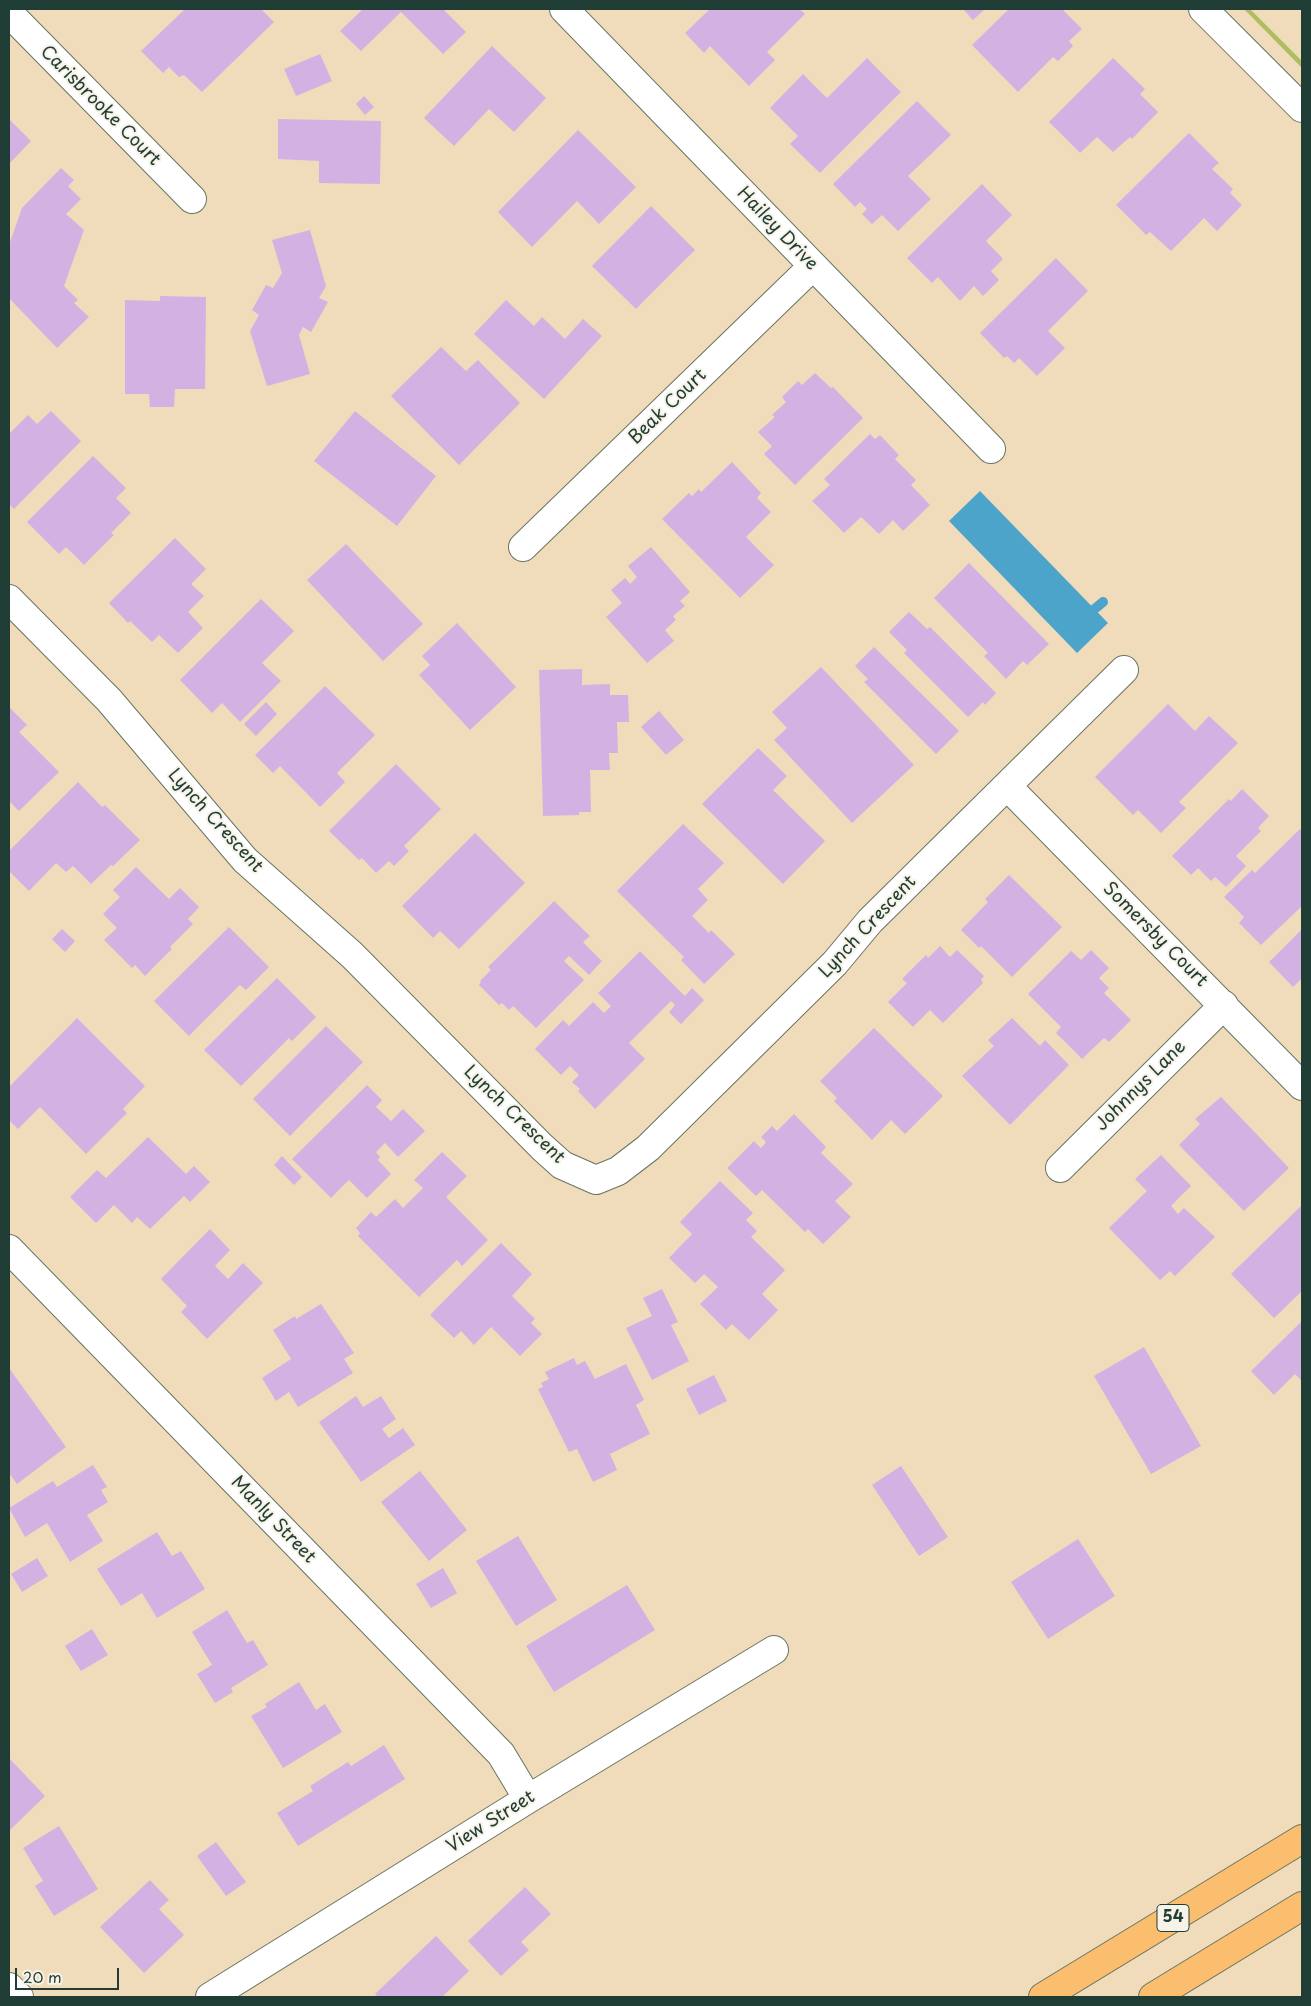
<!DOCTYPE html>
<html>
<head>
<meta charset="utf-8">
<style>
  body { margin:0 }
  #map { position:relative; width:1311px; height:2006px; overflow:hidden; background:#f0dcba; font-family:"Playpen Sans",sans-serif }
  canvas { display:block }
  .frame { position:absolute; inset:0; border:10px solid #1f3d34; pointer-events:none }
  .scale { position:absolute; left:15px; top:1968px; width:104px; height:22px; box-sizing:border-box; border:2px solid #1f3d34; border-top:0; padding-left:6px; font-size:15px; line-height:18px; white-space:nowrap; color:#1f3d34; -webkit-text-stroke:4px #f7f3e8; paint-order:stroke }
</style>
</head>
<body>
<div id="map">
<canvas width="1311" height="2006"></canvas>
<div class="frame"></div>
<div class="scale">20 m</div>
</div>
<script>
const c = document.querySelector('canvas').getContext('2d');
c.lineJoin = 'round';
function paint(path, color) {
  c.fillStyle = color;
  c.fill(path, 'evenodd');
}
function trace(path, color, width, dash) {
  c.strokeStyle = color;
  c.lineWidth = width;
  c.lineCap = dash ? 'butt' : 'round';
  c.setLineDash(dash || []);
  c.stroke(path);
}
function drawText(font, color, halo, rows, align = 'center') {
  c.font = font + ' "Playpen Sans",sans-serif';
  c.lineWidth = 4;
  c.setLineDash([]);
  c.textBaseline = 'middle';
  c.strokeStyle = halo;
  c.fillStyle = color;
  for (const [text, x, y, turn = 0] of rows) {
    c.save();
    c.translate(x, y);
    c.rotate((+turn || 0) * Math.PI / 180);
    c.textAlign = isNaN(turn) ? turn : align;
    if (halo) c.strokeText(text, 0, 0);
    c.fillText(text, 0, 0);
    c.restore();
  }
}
const green = new Path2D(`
  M1244,9H1250L1302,61V68Z`);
const water = new Path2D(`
  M980,491L1108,623L1077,653L949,521Z`);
const stream = new Path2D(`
  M1086,616L1103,602`);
const building = new Path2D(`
  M185,9H261L274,22L202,92L184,75L179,77L169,67L163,73L141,51Z
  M363,9H443L466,32L443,54L401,12L361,51L340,31Z
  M710,9H799L805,14L767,52L775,60L749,86L710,46L704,53L685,33Z
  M963,9H985L973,20Z
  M1009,9H1062L1082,29L1069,41L1073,46L1058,61L1053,57L1018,92L972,45Z
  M492,46L546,98L514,132L489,109L454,146L424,118Z
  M320,54L332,81L296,96L284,69Z
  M867,58L901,92L820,173L790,144L798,136L770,108L803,74L827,98Z
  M1113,58L1145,89L1140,94L1158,112L1132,139L1130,137L1113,152L1097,137L1080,153L1049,122Z
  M364,96L374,107L365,115L356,104Z
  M917,101L951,135L908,176L931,199L898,231L882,215L872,224L862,214L867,209L860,202L855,207L833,184Z
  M9,119L31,141L9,164Z
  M278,119L381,121L380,184L319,183V161L278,159Z
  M578,130L636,187L599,224L577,201L532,247L498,212Z
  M1189,133L1219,163L1212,169L1233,189L1230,193L1242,205L1217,231L1204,218L1171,251L1150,232L1146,235L1116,205Z
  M61,168L74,180L68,186L81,199L66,214L84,230L64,286L78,300L74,303L89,317L57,348L9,298V245L22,208Z
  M982,184L1012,215L986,241L1003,259L991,271L999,280L983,296L974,286L960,301L938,277L932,283L907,258Z
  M651,206L695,250L636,309L592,266Z
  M310,230L326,286L319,298L328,302L311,332L303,327L299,335L310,374L267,386L250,331L259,315L252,310L266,285L273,288L282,273L272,240Z
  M1056,258L1088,291L1048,331L1065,348L1037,376L1019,358L1014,363L1007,356L1004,358L980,333Z
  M160,296L206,297L205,389H175L174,407H150L149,394H125V300L160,301Z
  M506,300L534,326L542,317L565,339L583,319L602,336L544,399L474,334Z
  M441,347L466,371L478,360L520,403L459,465L391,396Z
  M815,373L831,388L833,387L863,418L795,485L764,454L772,446L758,432L775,417L772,415L786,402L782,397L798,381L802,385Z
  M51,411L81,441L14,509L9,504V432L10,433L28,415L37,424Z
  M355,411L436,476L397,526L314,461Z
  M870,434L875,439L880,435L899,455L895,459L916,480L911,485L930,505L903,531L893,520L879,534L861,517L844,533L812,501L830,485L824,479Z
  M93,456L126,488L116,498L131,513L111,533L114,535L84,565L66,547L59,554L27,522Z
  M732,462L761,493L757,498L771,512L746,537L774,565L740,598L662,519L689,493L692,496L699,489L701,492Z
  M175,538L206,569L191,584L204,596L188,612L203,628L178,653L159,635L152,642L130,621L128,623L109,603Z
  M346,544L423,624L383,661L307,580Z
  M651,547L690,592L680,601L685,606L673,616L676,620L665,630L674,641L647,663L606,617L622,603L611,590L625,578L630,584L637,577L628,566Z
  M969,563L1049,644L1027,665L1023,661L1006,679L984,656L988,653L934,598Z
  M261,599L294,631L262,663L281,681L240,722L222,703L212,713L180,680Z
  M909,612L927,629L930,627L996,693L985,705L983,702L968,717L904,653L907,650L889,632Z
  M457,623L516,687L470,730L419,675L430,665L422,656Z
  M874,647L959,731L936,754L864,682L868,679L855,666Z
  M821,667L914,765L852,823L774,740L787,728L772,712Z
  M582,669V685L610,684V695H628L629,722H617L618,753H609L610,770H590L591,812H579V815L543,816L539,670Z
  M325,686L375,735L337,773L345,782L320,807L280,766L273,773L255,755Z
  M266,702L277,714L256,736L244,724Z
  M1168,704L1195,731L1209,716L1238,743L1179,802L1186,808L1161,833L1138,810L1133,815L1095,777Z
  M9,707L27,725L19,732L59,772L19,811L9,801Z
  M659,711L684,740L666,755L641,727Z
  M758,748L787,776L773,790L825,841L783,884L702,804Z
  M396,764L441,809L404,846L409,851L394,866L389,861L376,873L362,858L359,860L329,831Z
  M78,782L102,807L105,805L140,840L113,866L111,865L91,884L73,866L66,872L56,863L29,891L9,871V851Z
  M1242,789L1269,816L1258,828L1261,831L1236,856L1246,866L1226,887L1215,877L1211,881L1198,868L1191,875L1172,856L1229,799L1231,801Z
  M683,824L724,863L698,889L708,900L692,916L709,933L711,930L735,954L704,984L681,960L684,957L617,891Z
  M1300,829L1302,832V906L1261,945L1239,923L1244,917L1224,897L1252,870L1255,873Z
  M475,833L525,883L459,949L440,931L433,938L402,906Z
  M136,867L169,899L180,888L199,907L188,919L193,924L170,947L172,949L145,976L135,965L132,968L104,940L117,928L103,914L120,897L113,890Z
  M1009,875L1062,927L1012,977L981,946L979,948L961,930L988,902L985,899Z
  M554,901L590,936L583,942L602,961L589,975L569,956L564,961L584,980L536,1028L513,1006L509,1010L502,1003L499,1005L479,985L481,982L480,981L491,970L488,967Z
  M229,927L269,967L246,990L240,985L189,1036L154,1001Z
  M62,929L75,941L65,952L52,939Z
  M1302,929V978L1293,987L1269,962Z
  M940,946L950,957L957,950L984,976L981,980L983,983L943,1023L930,1010L913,1027L888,1002L907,983L902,979L926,955L928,958Z
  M1091,950L1109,968L1099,978L1109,988L1104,993L1131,1020L1109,1042L1104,1038L1082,1059L1056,1033L1061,1027L1028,994L1071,951L1081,960Z
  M640,951L685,996L692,988L704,1000L681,1024L669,1012L675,1005L671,1001L629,1043L645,1059L595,1109L578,1091L580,1089L572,1082L579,1075L570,1066L561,1075L535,1049L563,1020L569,1026L593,1002L604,1013L611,1006L598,993Z
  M277,978L316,1017L292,1041L289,1038L241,1086L204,1050Z
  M77,1018L145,1086L123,1109L127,1113L86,1154L40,1107L18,1129L9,1120V1087Z
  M1012,1018L1040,1046L1045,1040L1069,1065L1010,1125L962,1076L994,1046L988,1040Z
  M326,1026L363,1062L290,1136L253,1099Z
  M874,1028L943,1096L905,1134L891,1120L872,1140L834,1101L837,1098L820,1081Z
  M367,1085L382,1100L376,1107L391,1121L403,1109L425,1131L398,1157L385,1143L376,1152L380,1157L378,1160L391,1174L367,1198L349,1180L331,1198L292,1159Z
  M1221,1097L1289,1168L1244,1211L1179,1145L1200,1124L1195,1119Z
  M794,1114L826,1147L821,1153L853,1184L835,1201L851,1217L823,1244L808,1229L805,1232L762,1190L756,1196L727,1168L754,1141L761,1148L766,1142L761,1137L772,1126L777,1131Z
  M148,1137L186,1174L194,1166L210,1182L190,1202L184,1196L150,1229L137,1217L132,1223L114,1205L96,1223L70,1197L97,1170L106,1178Z
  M442,1152L467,1176L446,1197L488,1240L462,1266L457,1260L419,1297L358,1236L360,1233L356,1228L371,1212L376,1217L395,1199L403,1208L423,1188L414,1180Z
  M1161,1155L1191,1186L1171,1206L1178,1214L1184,1208L1215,1237L1175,1276L1170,1271L1160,1280L1109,1228L1147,1191L1135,1179Z
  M282,1156L302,1177L294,1185L274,1165Z
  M720,1181L753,1213L746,1220L757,1231L751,1237L785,1270L762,1294L778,1310L749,1340L732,1324L726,1330L700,1304L718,1287L704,1274L695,1283L669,1258L692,1234L680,1222Z
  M1302,1205V1291L1274,1318L1231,1274Z
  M210,1229L230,1250L215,1266L228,1279L243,1263L263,1283L207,1339L181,1312L187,1306L161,1279Z
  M501,1243L532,1274L512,1296L535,1319L531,1323L542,1334L520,1356L491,1327L474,1345L461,1331L454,1338L430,1315Z
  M662,1289L678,1322L671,1325L689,1361L652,1380L626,1328L652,1316L643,1298Z
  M321,1304L354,1353L344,1359L353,1373L298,1407L289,1392L276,1401L262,1378L291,1359L273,1330L295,1316L296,1319Z
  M1302,1321V1381L1295,1374L1274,1395L1251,1371Z
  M1144,1347L1201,1446L1151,1474L1094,1376Z
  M574,1358L577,1365L585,1361L595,1379L626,1364L644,1400L636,1405L650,1434L610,1454L617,1470L593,1482L577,1449L569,1452L538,1389L543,1387L541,1383L549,1379L545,1372Z
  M9,1368L66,1447L17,1484L9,1473Z
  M714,1375L727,1401L699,1415L686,1389Z
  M356,1396L363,1407L381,1396L396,1419L382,1429L389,1438L403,1428L415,1445L361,1482L319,1422Z
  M93,1465L107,1487L101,1490L108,1502L87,1515L103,1541L70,1562L47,1523L25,1537L9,1508L53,1481L57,1487Z
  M901,1466L948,1537L919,1556L872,1485Z
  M420,1471L467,1530L429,1561L381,1502Z
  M157,1532L172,1556L181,1551L205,1589L157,1618L142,1593L121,1606L97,1569Z
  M518,1536L557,1600L516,1626L476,1561Z
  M1078,1539L1115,1596L1048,1639L1011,1582Z
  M37,1558L48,1576L22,1592L11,1574Z
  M443,1568L457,1593L431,1608L416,1584Z
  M627,1585L655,1630L554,1692L526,1646Z
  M227,1610L247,1643L253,1640L268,1665L231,1688L233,1692L215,1703L197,1674L212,1665L192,1632Z
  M92,1629L108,1655L81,1671L65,1646Z
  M299,1682L316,1710L325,1704L342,1732L283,1768L251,1716L267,1707L265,1704Z
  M384,1745L405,1779L298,1846L277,1813L313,1791L310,1786L348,1762L351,1766Z
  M9,1758L45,1796L9,1831Z
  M59,1826L98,1889L54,1916L35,1886L43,1881L23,1848Z
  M216,1842L246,1882L226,1896L197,1856Z
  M150,1880L169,1900L159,1909L184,1935L144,1973L100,1927Z
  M525,1887L551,1914L521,1942L529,1950L501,1976L468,1941Z
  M436,1936L469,1971L442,1997H378L375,1994Z`);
const minor = new Path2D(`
  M564,9L991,449
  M1203,9L1302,108
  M9,13L192,199
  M523,547L813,266
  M9,599L109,700L245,860L352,955L542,1147L562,1165L596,1180L618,1171L648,1148L835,963L870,921L1124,670
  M1007,786L1302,1086
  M1060,1168L1224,1005
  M9,1249L501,1754L528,1799
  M9,1987L19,1997
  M210,1997L528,1799L774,1650`);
const primary = new Path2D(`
  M1043,1997L1302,1839
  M1153,1997L1302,1906`);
const shields = [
  [1173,1918,32]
];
const shieldNames = [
  ["54",1173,1918]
];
const streetNames = [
  ["Carisbrooke Court",100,106,45],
  ["Hailey Drive",777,229,46],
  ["Beak Court",668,407,-44],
  ["Lynch Crescent",215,821,48],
  ["Lynch Crescent",868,927,-47],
  ["Somersby Court",1155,935,45],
  ["Johnnys Lane",1141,1086,-45],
  ["Lynch Crescent",514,1115,44],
  ["Manly Street",273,1520,46],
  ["View Street",491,1822,-32]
];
paint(green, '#adbd5f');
paint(water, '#4da4ca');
trace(stream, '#4da4ca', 10);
paint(building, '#d4b1e3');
trace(minor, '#687563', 30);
trace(primary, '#687563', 30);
trace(minor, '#fff', 28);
trace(primary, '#fbbd6e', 28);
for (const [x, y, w] of shields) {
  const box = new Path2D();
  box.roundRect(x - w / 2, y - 13.5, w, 27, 4);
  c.fillStyle = '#f7f3e8';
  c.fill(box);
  trace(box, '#1f3d34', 1);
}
drawText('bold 16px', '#1f3d34', null, shieldNames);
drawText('18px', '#1f3d34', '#f7f3e8', streetNames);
</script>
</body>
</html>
